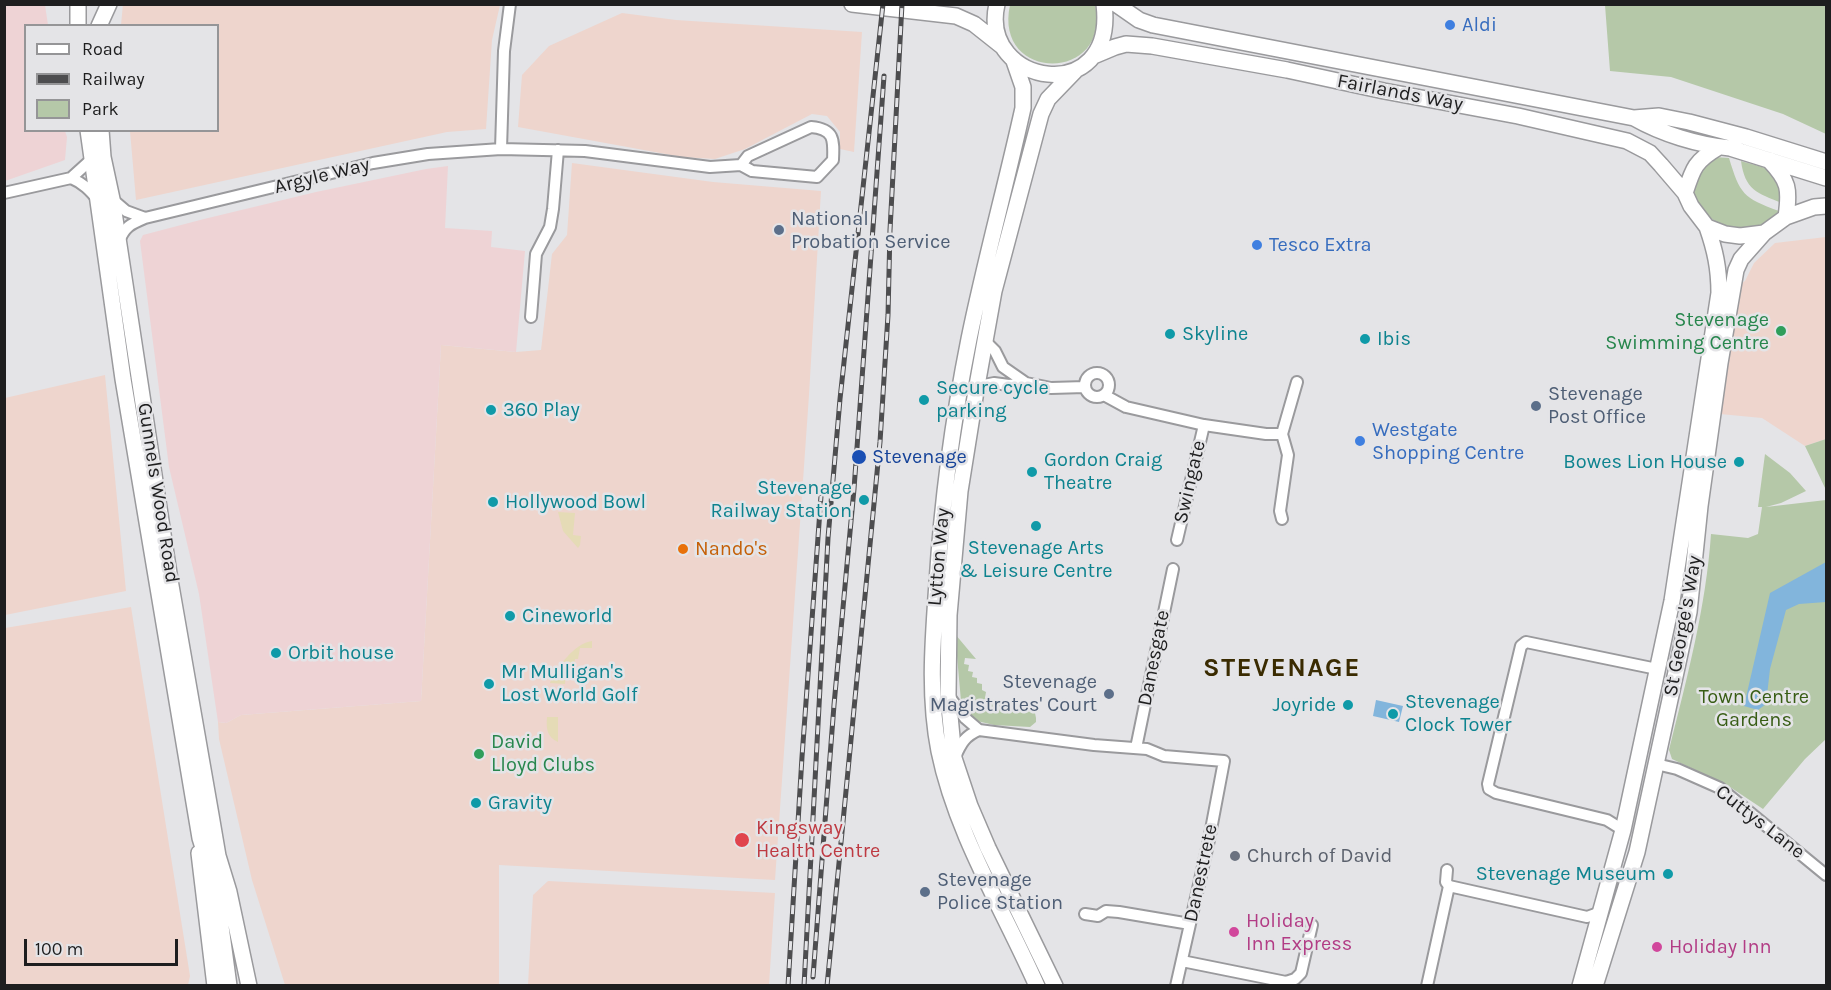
<!DOCTYPE html>
<html>
<head>
<meta charset="utf-8">
<style>
  body { margin:0 }
  #map { position:relative; width:1831px; height:990px; overflow:hidden; background:#e4e4e7; font-family:Karla,sans-serif }
  canvas { display:block }
  .frame { position:absolute; inset:0; border:6px solid #1e1e1f; pointer-events:none }
  .legend { position:absolute; left:24px; top:24px; width:195px; height:108px; box-sizing:border-box; background:#e4e4e7; border:2px solid #959597; margin:0; padding:8px 10px; list-style:none; font-size:18px; color:#1e1e1f }
  .legend li { display:flex; align-items:center; gap:12px; height:30px }
  .legend b { width:30px; border:2px solid #959597 }
  .scale { position:absolute; left:24px; top:939px; width:154px; height:27px; box-sizing:border-box; border:3px solid #1e1e1f; border-top:0; padding-left:8px; font-size:18px; line-height:21px; white-space:nowrap; color:#1e1e1f; -webkit-text-stroke:4px #e4e4e7; paint-order:stroke }
</style>
</head>
<body>
<div id="map">
<canvas width="1831" height="990"></canvas>
<div class="frame"></div>
<ul class="legend">
<li><b style="height:8px;background:#fff"></b>Road</li>
<li><b style="height:8px;background:#4d4d4f"></b>Railway</li>
<li><b style="height:16px;background:#b5c8a8"></b>Park</li>
</ul>
<div class="scale">100 m</div>
</div>
<script>
const c = document.querySelector('canvas').getContext('2d');
c.lineJoin = 'round';
function paint(path, color) {
  c.fillStyle = color;
  c.fill(path, 'evenodd');
}
function trace(path, color, width, dash) {
  c.strokeStyle = color;
  c.lineWidth = width;
  c.lineCap = dash ? 'butt' : 'round';
  c.setLineDash(dash || []);
  c.stroke(path);
}
function drawText(font, color, halo, rows, align = 'center') {
  c.font = font + ' Karla,sans-serif';
  c.lineWidth = 5;
  c.setLineDash([]);
  c.textBaseline = 'middle';
  c.strokeStyle = halo;
  c.fillStyle = color;
  for (const [text, x, y, turn = 0] of rows) {
    c.save();
    c.translate(x, y);
    c.rotate((+turn || 0) * Math.PI / 180);
    c.textAlign = isNaN(turn) ? turn : align;
    if (halo) c.strokeText(text, 0, 0);
    c.fillText(text, 0, 0);
    c.restore();
  }
}
const commercial = new Path2D(`
  M123,4L500,5L492,40L486,129L447,132L136,200L130,131L218,130V26L121,25Z
  M622,13L676,20L862,32L854,152L840,149V132L827,116L812,114L745,149L715,159L682,157L518,127L522,75L549,46Z
  M572,163L713,182L821,191L809,395L775,880L499,865V985H285L252,880L219,739L218,722L226,723L241,715L421,701L441,345L516,352L541,350L552,254L567,235Z
  M1826,237V439L1805,446L1762,418L1720,414L1738,285L1745,281L1754,263L1775,243Z
  M105,375L126,591L5,615V398Z
  M131,607L190,976L188,985H5V628Z
  M548,881L775,893L769,985H528L533,895Z`);
const industrial = new Path2D(`
  M4,5H45L48,25L26,26V130L65,131L67,137L65,160L5,181Z
  M448,166L445,228L492,231L491,247L525,251L516,352L441,345L421,701L241,715L226,723L218,722L199,594L169,467L140,241L143,235L204,219L316,192L426,169Z`);
const green = new Path2D(`
  M1010,5H1095C1112,83 993,83 1010,5Z
  M1605,5H1826V134L1783,114L1671,77L1610,71Z
  M1715,157L1729,158C1740,194 1743,198 1779,211C1752,252 1673,215 1697,171C1700,166 1710,161 1715,157Z
  M1741,161C1775,171 1775,167 1782,203C1757,193 1745,190 1741,161Z
  M1826,439V490L1805,446Z
  M1765,454L1790,473L1806,491L1781,503L1766,507L1826,500V739L1805,759L1763,809L1727,785L1672,759L1669,750C1687,678 1706,607 1711,534L1748,538L1758,534L1762,507H1758Z
  M955,634L976,659L965,658L964,664L969,665L968,671L973,672L972,677L977,678V683L982,684V690L986,692L985,698L1006,703L1016,708H1028L1035,713L1036,718V722L1030,727L994,725L977,721L969,716L961,701Z`);
const sand = new Path2D(`
  M558,512L575,513L573,535L581,536L580,545L578,548L563,531Z
  M592,641V648H580L578,659H575L574,666H566L565,684L550,683C556,668 575,643 592,641Z
  M547,717H558V742C547,737 546,729 547,717Z`);
const water = new Path2D(`
  M1826,562V602L1799,604L1786,610L1770,669L1766,704L1758,710L1744,706L1770,593Z
  M1376,700L1403,706L1399,722L1373,716Z`);
const street = new Path2D(`
  M811,127C834,129 834,139 833,160L817,177L752,171L741,165L748,156Z
  M501,149L504,51L510,4
  M71,178C83,183 90,190 98,200
  M4,193L71,178L92,159
  M112,199L126,211L145,218
  M119,241C125,226 131,224 145,218L373,163L428,154L501,149L585,151L710,167L741,165
  M531,317L536,254L550,227L553,209L558,150
  M984,340L995,351L1003,367L1026,383
  M1085 385a12 12 0 1 1 24 0a12 12 0 1 1-24 0Z
  M976,391L984,385L994,383L1009,385L1026,383L1051,388L1085,387
  M1104,395L1126,407L1204,425L1266,434H1282
  M1282,519L1280,511L1288,455L1282,434L1297,382
  M1177,540L1204,425
  M948,695L965,718L979,730
  M1136,748L1173,569
  M955,757C961,743 965,736 979,730L1094,745L1147,749L1164,756L1224,761L1209,840L1176,986
  M1656,764L1677,769L1720,788L1826,875
  M1623,830L1607,820L1496,793L1489,789L1488,784L1521,646L1526,642L1657,669
  M1447,870L1446,882L1449,886
  M1085,914L1098,916L1106,911L1119,912L1190,924
  M1182,961L1286,982L1295,979L1301,973L1312,925
  M1427,986L1449,886L1587,917L1601,912`);
const primary = new Path2D(`
  M852,4L956,16L974,24L1003,47
  M997,4C978,86 1117,109 1104,4
  M1116,4L1139,20L1153,25L1634,118L1659,116L1689,122L1746,137L1826,162
  M78,26V4
  M99,26L109,4
  M1096,55L1115,47L1126,44L1152,46L1287,70L1384,91L1518,116L1627,141L1650,153L1661,165L1685,193L1691,206L1707,227L1725,234L1740,236L1764,233L1786,217L1814,207L1826,206
  M1014,61L1023,87V108C1006,185 985,261 969,339C953,419 942,501 937,583C933,639 928,695 939,751C956,834 1003,909 1037,986
  M1634,118C1662,134 1698,145 1730,148L1826,178
  M88,130L123,379L200,838L216,889L229,986
  M101,130L103,157L112,199L170,580L211,815L218,856L229,892L249,986
  M1769,160C1789,181 1790,189 1786,217
  M1685,193C1693,168 1695,161 1719,147
  M199,853L215,986
  M1055,986L988,848L970,806L954,758L948,695L949,615L960,491L976,391L994,291L1041,114L1048,99L1075,71
  M1580,986L1623,830L1672,601L1719,293C1719,268 1715,250 1707,227
  M1595,986L1637,852L1689,612L1700,506L1720,363L1736,270L1741,259L1764,233`);
const rail = new Path2D(`
  M813,977L834,705L854,489L884,76
  M788,986L802,757L821,496
  M804,986L828,538L840,399L883,4
  M827,986L880,442L888,315L890,230L902,4`);
const markers = [
  [1450,25,6,"#3f7fe0"],
  [779,230,6,"#5c6f8a"],
  [1257,245,6,"#3f7fe0"],
  [1781,331,6,"#2e9e5b"],
  [1170,334,6,"#0f9aa8"],
  [1365,339,6,"#0f9aa8"],
  [924,400,6,"#0f9aa8"],
  [1536,406,6,"#5c6f8a"],
  [491,410,6,"#0f9aa8"],
  [1360,441,6,"#3f7fe0"],
  [859,457,8,"#1a4fb4"],
  [1739,462,6,"#0f9aa8"],
  [1032,472,6,"#0f9aa8"],
  [864,500,6,"#0f9aa8"],
  [493,502,6,"#0f9aa8"],
  [1036,526,6,"#0f9aa8"],
  [683,549,6,"#e8710a"],
  [510,616,6,"#0f9aa8"],
  [276,653,6,"#0f9aa8"],
  [489,684,6,"#0f9aa8"],
  [1109,694,6,"#5c6f8a"],
  [1348,705,6,"#0f9aa8"],
  [1393,714,6,"#0f9aa8"],
  [479,754,6,"#2e9e5b"],
  [476,803,6,"#0f9aa8"],
  [742,840,8,"#e0444e"],
  [1235,856,6,"#6b7280"],
  [1668,874,6,"#0f9aa8"],
  [925,892,6,"#5c6f8a"],
  [1234,932,6,"#d1479c"],
  [1657,947,6,"#d1479c"]
];
const shopNames = [
  ["Aldi",1462,25],
  ["Tesco Extra",1269,245],
  ["Westgate",1372,430],
  ["Shopping Centre",1372,453]
];
const streetNames = [
  ["Fairlands Way",1400,93,11],
  ["Argyle Way",322,176,-14],
  ["Swingate",1190,482,-77],
  ["Gunnels Wood Road",158,493,81],
  ["Lytton Way",939,557,-85],
  ["St George's Way",1683,626,-80],
  ["Danesgate",1154,658,-79],
  ["Cuttys Lane",1760,822,38],
  ["Danestrete",1201,873,-78]
];
const serviceNames = [
  ["National",791,219],
  ["Probation Service",791,242],
  ["Stevenage",1548,394],
  ["Post Office",1548,417],
  ["Stevenage",1097,682,"right"],
  ["Magistrates' Court",1097,705,"right"],
  ["Stevenage",937,880],
  ["Police Station",937,903]
];
const leisureNames = [
  ["Stevenage",1769,320],
  ["Swimming Centre",1769,343],
  ["David",491,742,"left"],
  ["Lloyd Clubs",491,765,"left"]
];
const cultureNames = [
  ["Skyline",1182,334],
  ["Ibis",1377,339],
  ["Secure cycle",936,388],
  ["parking",936,411],
  ["360 Play",503,410],
  ["Gordon Craig",1044,460],
  ["Theatre",1044,483],
  ["Bowes Lion House",1727,462,"right"],
  ["Stevenage",852,488,"right"],
  ["Railway Station",852,511,"right"],
  ["Hollywood Bowl",505,502],
  ["Stevenage Arts",1036,548,"center"],
  ["& Leisure Centre",1036,571,"center"],
  ["Cineworld",522,616],
  ["Orbit house",288,653],
  ["Mr Mulligan's",501,672],
  ["Lost World Golf",501,695],
  ["Stevenage",1405,702],
  ["Clock Tower",1405,725],
  ["Joyride",1336,705,"right"],
  ["Gravity",488,803],
  ["Stevenage Museum",1656,874,"right"]
];
const transitNames = [
  ["Stevenage",872,457]
];
const foodNames = [
  ["Nando's",695,549]
];
const parkNames = [
  ["Town Centre",1754,697],
  ["Gardens",1754,720]
];
const healthNames = [
  ["Kingsway",756,828],
  ["Health Centre",756,851]
];
const worshipNames = [
  ["Church of David",1247,856]
];
const hotelNames = [
  ["Holiday",1246,921],
  ["Inn Express",1246,944],
  ["Holiday Inn",1669,947]
];
const districtNames = [
  ["STEVENAGE",1282,669]
];
paint(commercial, '#eed5cd');
paint(industrial, '#eed3d5');
paint(green, '#b5c8a8');
paint(sand, '#e5dbb6');
paint(water, '#82b5dc');
trace(street, '#9a9a9d', 14);
trace(primary, '#9a9a9d', 18);
trace(street, '#fff', 10);
trace(primary, '#fff', 15);
trace(rail, '#4d4d4f', 5);
trace(rail, '#e4e4e7', 3, [9]);
for (const [x, y, r, color] of markers) {
  const dot = new Path2D();
  dot.arc(x, y, r, 0, 2 * Math.PI);
  c.fillStyle = color;
  c.fill(dot);
  trace(dot, '#e4e4e7', 2);
}
drawText('20px', '#366cbe', '#e4e4e7', shopNames, 'left');
drawText('20px', '#1e1e1f', '#e4e4e7', streetNames);
drawText('20px', '#4e5e75', '#e4e4e7', serviceNames, 'left');
drawText('20px', '#27864d', '#e4e4e7', leisureNames, 'right');
drawText('20px', '#0d838f', '#e4e4e7', cultureNames, 'left');
drawText('20px', '#164399', '#e4e4e7', transitNames, 'left');
drawText('20px', '#c56008', '#e4e4e7', foodNames, 'left');
drawText('20px', '#385d15', '#e4e4e7', parkNames);
drawText('20px', '#be3a42', '#e4e4e7', healthNames, 'left');
drawText('20px', '#5b616d', '#e4e4e7', worshipNames, 'left');
drawText('20px', '#b23c85', '#e4e4e7', hotelNames, 'left');
c.letterSpacing = '1.5px';
drawText('bold 26px', '#3a2b01', '#e4e4e7', districtNames);
c.letterSpacing = '0px';
</script>
</body>
</html>
